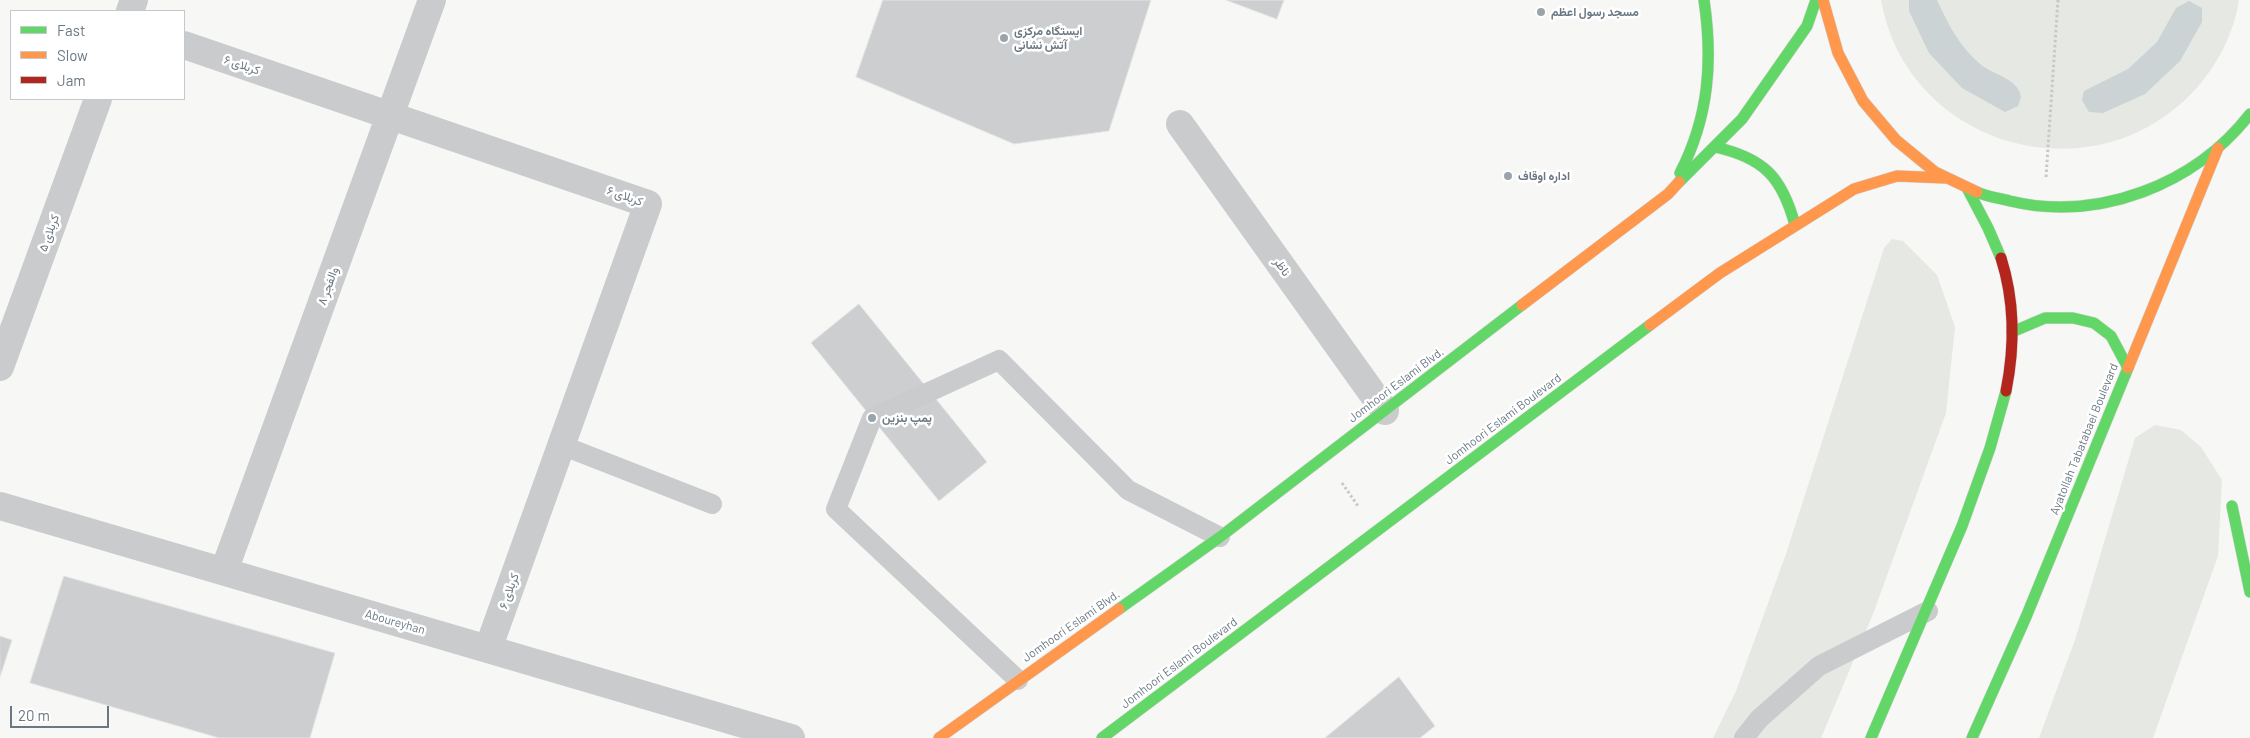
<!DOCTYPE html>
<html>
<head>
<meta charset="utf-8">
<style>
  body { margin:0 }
  #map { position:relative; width:2250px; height:738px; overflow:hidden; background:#f7f7f6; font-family:Barlow,sans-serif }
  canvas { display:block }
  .legend { position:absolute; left:10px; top:10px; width:175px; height:90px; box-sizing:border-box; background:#fff; border:1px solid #c3c9cd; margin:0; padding:6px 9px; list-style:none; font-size:15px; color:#6a7883 }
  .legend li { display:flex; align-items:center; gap:10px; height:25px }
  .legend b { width:25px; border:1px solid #c3c9cd }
  .scale { position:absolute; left:10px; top:706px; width:99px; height:22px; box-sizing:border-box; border:2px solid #6a7883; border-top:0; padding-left:6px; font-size:15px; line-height:18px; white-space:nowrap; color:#6a7883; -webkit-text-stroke:4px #fff; paint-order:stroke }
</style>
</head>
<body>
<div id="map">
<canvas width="2250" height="738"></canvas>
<ul class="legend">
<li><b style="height:6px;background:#63d668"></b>Fast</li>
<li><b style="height:6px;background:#ff974d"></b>Slow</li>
<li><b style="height:6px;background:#b3261e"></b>Jam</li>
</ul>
<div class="scale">20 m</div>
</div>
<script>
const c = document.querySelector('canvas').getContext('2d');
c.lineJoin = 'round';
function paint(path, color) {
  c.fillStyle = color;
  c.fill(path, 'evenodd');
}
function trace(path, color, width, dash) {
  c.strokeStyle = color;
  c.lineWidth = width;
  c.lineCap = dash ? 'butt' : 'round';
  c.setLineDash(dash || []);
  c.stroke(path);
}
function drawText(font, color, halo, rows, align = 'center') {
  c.font = font + ' Barlow,Vazirmatn,sans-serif';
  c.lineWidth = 5;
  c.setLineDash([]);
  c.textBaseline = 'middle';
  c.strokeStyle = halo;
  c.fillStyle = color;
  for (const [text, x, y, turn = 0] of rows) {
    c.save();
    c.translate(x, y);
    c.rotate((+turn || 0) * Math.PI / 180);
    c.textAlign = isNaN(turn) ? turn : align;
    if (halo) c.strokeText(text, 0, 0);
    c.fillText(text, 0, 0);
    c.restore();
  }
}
const green = new Path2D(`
  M1881,0H2239C2234,34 2216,68 2192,93C2090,199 1907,146 1881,0Z
  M1892,239L1903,241L1937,275L1955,327L1946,413L1873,614L1821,738H1713L1736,691L1786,554L1884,248Z
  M2155,425L2181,430L2201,447L2222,480L2218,556L2153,738H2039L2076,637L2135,438Z`);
const water = new Path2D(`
  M1909,0H1937C1948,24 1959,46 1980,64C1993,75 2018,78 2021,97L2018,106L2005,112L1962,88L1929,53L1909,11Z
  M2189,1L2202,8V22L2180,61L2145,94L2103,113L2089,112L2082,100L2084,91L2128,69L2157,42L2176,8Z`);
const building = new Path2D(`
  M883,0H1151L1109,131L1014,144L856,77Z
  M1226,0H1284L1277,19Z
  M859,304L987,462L939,501L811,343Z
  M64,576L335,653L310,738H219L30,683Z
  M0,636L12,640L0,677Z
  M1399,677L1435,726L1420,738H1325Z`);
const path = new Path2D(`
  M2046,177L2058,0
  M1342,483L1358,506`);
const lane = new Path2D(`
  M561,445L712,504
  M1018,680L836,509L872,418L999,360L1128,490L1220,537
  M1744,738L1759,719L1819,666L1928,611`);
const street = new Path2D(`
  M130,11L134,0
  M184,45L648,204L488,649
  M1180,124L1385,411
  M0,367L98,99
  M0,506L791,738
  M224,571L432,0`);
const fast = new Path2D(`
  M1715,147C1764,158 1782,177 1795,225
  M1680,173C1709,117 1713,61 1704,0
  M1679,182L1742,119L1807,26L1816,0
  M1967,188L1988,228L2001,258
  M1977,192C1987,197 1999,198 2010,201C2098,222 2195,185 2250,114
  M2012,332L2045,318H2073L2094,323L2111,336L2128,368
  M2232,506L2250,592
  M1119,609L1220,537L1522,305
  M1102,738L1650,325
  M1871,738L1962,526L1990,448L2006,391
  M1972,738L2026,617L2128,368`);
const slow = new Path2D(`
  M1823,0L1838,53L1863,101L1896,140L1935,172L1977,192
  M1522,305L1668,194L1679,182
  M1650,325L1720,273L1854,189L1897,176L1945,178
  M2128,368L2218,148
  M939,738L1119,609`);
const jam = new Path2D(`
  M2001,258C2015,302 2015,346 2006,391`);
const markers = [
  [1541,12,5,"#9ba4ab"],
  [1004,38,5,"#9ba4ab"],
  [1508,176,5,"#9ba4ab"],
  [872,418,5,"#9ba4ab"]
];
const poiNames = [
  ["مسجد رسول اعظم",1551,12],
  ["ایستگاه مرکزی",1014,31],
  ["آتش نشانی",1014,45],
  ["اداره اوقاف",1518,176],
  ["پمپ بنزین",882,418]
];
const streetNames = [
  ["کربلای ۶",242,65,19],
  ["کربلای ۶",625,196,20],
  ["کربلای ۵",49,233,-70],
  ["ناظر",1282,267,55],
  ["والفجر ۸",328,286,-70],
  ["Jomhoori Eslami Blvd.",1396,385,-37],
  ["Jomhoori Eslami Boulevard",1503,419,-37],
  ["Ayatollah Tabatabaei Boulevard",2084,439,-68],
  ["کربلای ۶",509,591,-70],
  ["Aboureyhan",395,622,16],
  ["Jomhoori Eslami Blvd.",1071,626,-35],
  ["Jomhoori Eslami Boulevard",1179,663,-37]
];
paint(green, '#e6e8e4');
paint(water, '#ccd3d5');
paint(building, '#cdcecf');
trace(building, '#e6e6e6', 1);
trace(fast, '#d3d4d4', 12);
trace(slow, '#d3d4d4', 12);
trace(jam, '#d3d4d4', 12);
trace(path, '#c7c8c9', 3, [2.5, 2.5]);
trace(lane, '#c9cbcc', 20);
trace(street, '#c9cbcc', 28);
trace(fast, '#63d668', 11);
trace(slow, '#ff974d', 11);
trace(jam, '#b3261e', 11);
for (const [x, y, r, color] of markers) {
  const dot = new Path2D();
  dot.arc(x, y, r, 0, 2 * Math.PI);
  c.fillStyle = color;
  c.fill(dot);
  trace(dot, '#fff', 2);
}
drawText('bold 12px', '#6a7883', '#fff', poiNames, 'left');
drawText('12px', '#6a7883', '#fff', streetNames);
</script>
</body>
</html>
